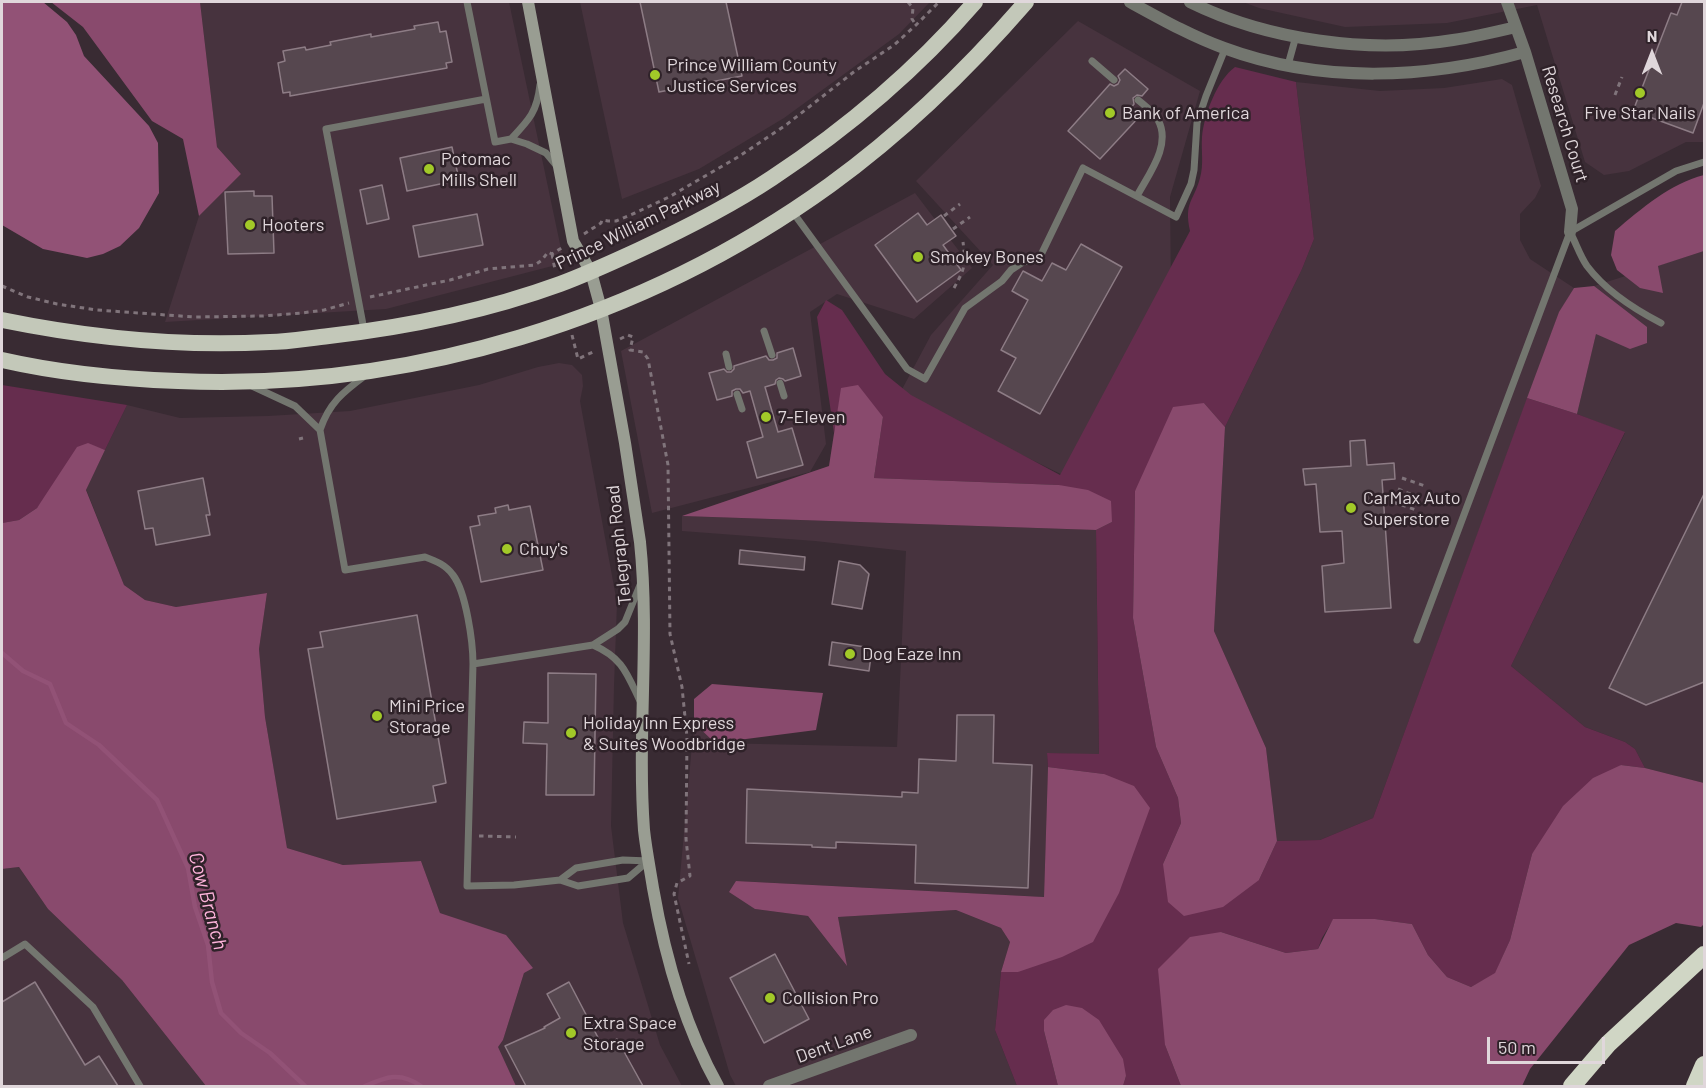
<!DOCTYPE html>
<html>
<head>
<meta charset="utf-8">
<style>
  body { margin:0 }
  #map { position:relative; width:1706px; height:1088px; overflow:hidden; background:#392b33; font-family:Barlow,sans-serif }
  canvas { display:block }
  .frame { position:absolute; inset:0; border:3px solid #e0d7db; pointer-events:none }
  .north { position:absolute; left:1622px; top:24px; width:60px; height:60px; -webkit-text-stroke:4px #2f2229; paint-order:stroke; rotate:0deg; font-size:16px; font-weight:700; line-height:24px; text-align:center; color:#e0d7db }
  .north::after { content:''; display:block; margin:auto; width:21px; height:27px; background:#e0d7db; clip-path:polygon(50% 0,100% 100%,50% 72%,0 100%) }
  .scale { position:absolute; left:1487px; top:1037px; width:118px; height:27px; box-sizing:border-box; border:3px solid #e0d7db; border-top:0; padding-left:8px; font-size:18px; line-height:21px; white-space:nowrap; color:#e0d7db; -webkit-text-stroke:4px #2f2229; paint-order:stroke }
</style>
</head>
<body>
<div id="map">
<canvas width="1706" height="1088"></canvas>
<div class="frame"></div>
<div class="north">N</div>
<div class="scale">50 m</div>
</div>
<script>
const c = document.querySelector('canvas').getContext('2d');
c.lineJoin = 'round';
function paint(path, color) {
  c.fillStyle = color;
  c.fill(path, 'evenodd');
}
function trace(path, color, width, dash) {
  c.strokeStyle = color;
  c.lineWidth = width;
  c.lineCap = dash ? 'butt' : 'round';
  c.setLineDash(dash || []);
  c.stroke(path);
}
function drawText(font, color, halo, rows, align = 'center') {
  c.font = font + ' Barlow,sans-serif';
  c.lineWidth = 5;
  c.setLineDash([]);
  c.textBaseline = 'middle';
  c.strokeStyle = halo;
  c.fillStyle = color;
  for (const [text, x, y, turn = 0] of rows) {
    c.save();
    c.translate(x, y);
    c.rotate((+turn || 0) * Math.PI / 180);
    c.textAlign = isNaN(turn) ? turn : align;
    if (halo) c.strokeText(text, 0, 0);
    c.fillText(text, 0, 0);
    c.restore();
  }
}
const built = new Path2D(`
  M200,2H509L564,263L386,309L165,322L199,216L241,174L217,147Z
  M580,2H930L899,34L784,118L699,169L622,199Z
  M1243,2H1704V142H1686L1629,171L1604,175L1585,162L1537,5L1447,23L1345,27L1259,8Z
  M1078,21L1200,91L1170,197L1171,291L1071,479L899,395L931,335L993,265L916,181Z
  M1502,79L1512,85L1541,186L1535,198L1520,214V240L1530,259L1574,288L1559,313L1373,818L1320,840L1277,841L1266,748L1214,631L1225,427L1302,269L1314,239L1296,82L1380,91L1444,88Z
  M915,193L972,268L914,319L837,294L810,312L826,444L810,472L652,513L621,351Z
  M1704,251V783L1645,768L1635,749L1625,742L1585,727L1511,666L1625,433L1577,414L1596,333L1594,286Z
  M559,363L572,365L582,375L583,386L580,401L617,603L614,686L611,826L623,923L660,1045L682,1086H516L497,1047L503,1040L524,973L506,936L440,913L421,861L343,865L287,848L265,717L259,649L267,593L176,607L145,600L124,585L86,489L127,405L180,418L268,416L350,411L479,385L538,367Z
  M682,516L1096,530L1099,755L1047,753L1048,767L1044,897L737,881L755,909L808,916L846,965L838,917L956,910L1001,928L1010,942L1001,972L995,1030L1017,1086H736L730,1075L678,898L694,723L715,743L897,747L906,551L815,541L682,531Z
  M19,867L48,909L122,980L206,1086H2V869Z`);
const green = new Path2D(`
  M1235,67L1296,82L1314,239L1302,269L1225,427L1204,403L1135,491L1133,618L1156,747L1178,798L1181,823L1163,864L1259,880L1277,841L1320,840L1373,818L1527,398L1577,414L1625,432L1511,666L1585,727L1625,742L1635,749L1645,768L1621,765L1532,854L1510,940L1495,974L1471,987L1447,977L1428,955L1412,924L1375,919L1333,920L1322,938L1318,949L1286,953L1221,932L1165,1045L1181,1086H1123L1126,1076L1044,1020V1031L1058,1086H1017L995,1030L1001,972H1018L1104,774L1048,767L1047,753L1099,754L1096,530L1112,522L1059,485L874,478L883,417L842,388L834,433L817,317L826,300L842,310L885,374L911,395L1060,475L1190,231C1184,202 1193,203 1200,178C1204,164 1201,151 1202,137C1204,115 1217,80 1235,67Z
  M2,385L127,405L105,450L88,444L37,508L19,520L2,523Z`);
const forest = new Path2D(`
  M51,2H200L217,147L241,174L199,216L183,139L152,121L83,27Z
  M1704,175V251L1658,266L1663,293L1640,288L1617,270L1611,255L1615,231C1642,208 1670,184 1704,175Z
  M1594,286L1647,327V343L1630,349L1596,334L1577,414L1527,398L1559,312L1574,288Z
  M858,385L883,417L874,478L1059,485L1088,490L1111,501L1112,522L1096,530L682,516L829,466L841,388Z
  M1204,403L1225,427L1214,631L1266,748L1277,841L1259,880L1223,907L1184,916L1168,902L1163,864L1181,823L1178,798L1156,747L1133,618L1135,491L1173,407Z
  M88,443L105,450L86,490L124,585L145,600L176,607L267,593L259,649L265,717L287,848L343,865L421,861L440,913L506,935L533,968L524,973L503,1040L498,1047L516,1086H206L122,980L48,909L19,867L2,869V523L19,520L37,508L77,447Z
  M712,684L823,693L816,730L715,743L694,723V699Z
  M1621,765L1645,768L1704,783V924L1701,927L1676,923L1629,945L1530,1069L1522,1086H1181L1165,1045L1158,969L1190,937L1221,932L1286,953L1318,949L1333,919H1375L1412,924L1428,955L1447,977L1471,987L1495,973L1510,940L1532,854L1563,806L1593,778Z
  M1048,767L1104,774L1134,786L1150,808L1119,893L1093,942L1062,957L1018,972H1001L1010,942L1001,928L956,910L838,917L847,966L808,916L755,909L729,892L736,881L1044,897Z
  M1066,1005L1082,1008L1099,1020L1123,1059L1126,1076L1123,1086H1058L1044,1031V1020L1053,1010Z`);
const water = new Path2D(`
  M2,2H43L67,22L76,35L84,56L149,126L158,143L159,193L139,228L120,246L103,254L87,258L43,249L2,225Z`);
const stream = new Path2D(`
  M2,653L23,671L50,684L66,723L99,745L157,800L188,868L195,907L208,945L212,982L221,1013L241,1033L270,1053L305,1086
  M365,1086C386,1077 400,1071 421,1086`);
const building = new Path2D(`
  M640,2H726L742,76L659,92Z
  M1682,2H1704V103L1693,133L1633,111L1671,13L1677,15Z
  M438,22L440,32L446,31L452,62L446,63L447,68L290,96V92L283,93L278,63L285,61L283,51L305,47L306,50L331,45L330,42L371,34V37L415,29L414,26Z
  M1125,69L1148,89L1142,96L1137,95L1133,98L1134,104L1130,109L1139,117L1100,159L1068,131L1110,84L1114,86L1118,84L1120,80L1118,76Z
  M452,147L459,180L407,191L400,158Z
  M382,185L389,219L367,224L360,190Z
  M254,191V196H272L274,253L228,254L225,192Z
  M918,213L927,225L941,215L956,236L943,245L961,270L917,302L875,245Z
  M477,214L483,245L419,257L413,226Z
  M1081,244L1122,267L1040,414L998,391L1016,358L1001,350L1028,300L1012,291L1023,271L1042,281L1052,263L1066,270Z
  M793,348L801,376L785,381L783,379L779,378L776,380L775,384L765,387L778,432L792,428L803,465L757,478L747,442L763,437L750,391L743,393L740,389H736L732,391V396L717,400L709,373L724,369L727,372H731L734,369V366L766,356L769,360H773L777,358V353Z
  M1365,440L1367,465L1394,463L1395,479L1382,480L1391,608L1325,612L1322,566L1344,563L1342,531L1320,532L1316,484L1305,485L1303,469L1351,466L1350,441Z
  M203,478L210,515H206L210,535L156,545L153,528L145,529L138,491Z
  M1704,494V682L1646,705L1609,688Z
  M508,505L509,510L530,506L543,570L481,582L470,527L480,525L478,516L496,513L495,508Z
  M740,550L805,557L804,570L739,564Z
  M839,561L860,565L869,574L862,609L832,604Z
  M417,615L446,783L433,786L436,802L337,819L308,649L323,647L320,632Z
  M832,642L872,648L869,671L829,665Z
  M548,673L596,674L594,795H546L547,744L523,743L524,722L548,723Z
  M957,715H994L993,763L1032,765L1028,888L915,883L916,845L836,842V848L812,847V845L746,843L747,789L902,797V792L918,793L919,759L956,761Z
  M775,954L809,1019L764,1043L730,978Z
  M35,982L85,1065L99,1056L118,1086H2V1002Z
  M569,982L603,1047L617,1039L643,1086H526L505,1046L545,1028L544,1027L560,1018L547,994Z`);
const path = new Path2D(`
  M908,2L913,8L912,19L916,25
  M1615,95L1622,77
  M944,216L960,204
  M953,229L970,217
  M584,234L601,223L602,220L608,221H616L635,213L669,197L738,157L786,125L855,71L894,45L916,25L939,2
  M552,254L555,270
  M2,286L28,297L57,304L97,310L194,317L263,316L302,313L324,310L349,303
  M954,288C965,268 966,265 963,242
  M370,297L450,280L488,269L535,265L542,260L548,252L552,254L563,247
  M572,335L578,359L595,351
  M620,339L628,335L633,337L630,350L643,352L648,359L668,465L670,634L682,687L687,737L686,839L690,876L677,883L674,894L689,964
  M299,439L303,438
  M1402,478L1425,486
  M1398,489L1420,498
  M1393,502L1416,510
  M479,836L516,837`);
const service = new Path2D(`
  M467,2L495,142L511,139L527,144L546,153L556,165
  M1092,61L1114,80
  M1288,65L1296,36
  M511,139C529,120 537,112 540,85
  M1137,196C1148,175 1172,145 1158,120C1154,112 1145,106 1138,100
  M792,211L907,369L925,379L965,308L1002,281L1011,270L1023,262L1039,259L1083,168L1176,217L1191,184L1194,170L1197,123L1206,96L1225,49
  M1570,232C1576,243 1580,256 1587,266C1605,290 1634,309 1661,323
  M364,330L326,129L486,99
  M764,331L772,355
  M726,354L729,367
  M366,375C343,392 329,403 320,430L345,570L425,557C436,561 446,565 453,575C466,592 473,642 473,664L593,645L618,629L625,622L640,585
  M780,383L784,396
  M252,386L295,406L320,430
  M737,394L742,409
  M1417,640L1570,232L1676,171L1704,162
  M593,645C623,658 627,674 640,701
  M473,664L467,886L514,885L560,880L578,886L628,878L648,861
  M560,880L576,868L623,860L649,861
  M2,958L25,944L93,1007L140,1086`);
const minor = new Path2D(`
  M1130,2C1161,19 1191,36 1224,48C1321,84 1427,79 1525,52
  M1190,2C1267,40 1368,54 1453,40C1474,37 1495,32 1516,27
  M1507,2L1525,52L1572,209L1570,232
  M769,1086L911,1035`);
const secondary = new Path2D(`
  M528,2L573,241L591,272L601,309L625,443L640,542C650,638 637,734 644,830C646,849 650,869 653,888C665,957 684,1025 718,1086`);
const trunk = new Path2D(`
  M2,320C90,338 180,347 270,342C289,342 309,338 329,336C407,327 486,311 560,284C587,274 613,262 639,250C684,229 730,206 772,178C846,129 917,69 975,2
  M2,360C59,373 119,379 178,381C408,391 643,320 830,185C903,132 967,70 1026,2`);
const motorway = new Path2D(`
  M1572,1086L1608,1044L1704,955
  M1695,1086L1704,1065`);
const markers = [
  [655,75,6,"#a2c928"],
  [1640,93,6,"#a2c928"],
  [1110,113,6,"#a2c928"],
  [429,169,6,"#a2c928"],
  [250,225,6,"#a2c928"],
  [918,257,6,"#a2c928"],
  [766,417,6,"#a2c928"],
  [1351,508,6,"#a2c928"],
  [507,549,6,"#a2c928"],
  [850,654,6,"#a2c928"],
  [377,716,6,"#a2c928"],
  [571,733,6,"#a2c928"],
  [770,998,6,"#a2c928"],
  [571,1033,6,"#a2c928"]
];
const poiNames = [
  ["Prince William County",667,65],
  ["Justice Services",667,86],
  ["Bank of America",1122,113],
  ["Five Star Nails",1640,113,"center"],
  ["Potomac",441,159],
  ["Mills Shell",441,180],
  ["Hooters",262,225],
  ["Smokey Bones",930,257],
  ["7-Eleven",778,417],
  ["CarMax Auto",1363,498],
  ["Superstore",1363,519],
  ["Chuy's",519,549],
  ["Dog Eaze Inn",862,654],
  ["Mini Price",389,706],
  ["Storage",389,727],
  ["Holiday Inn Express",583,723],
  ["& Suites Woodbridge",583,744],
  ["Collision Pro",782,998],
  ["Extra Space",583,1023],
  ["Storage",583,1044]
];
const streetNames = [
  ["Research Court",1565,124,73],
  ["Prince William Parkway",638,225,-26],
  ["Telegraph Road",619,545,-96],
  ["Dent Lane",834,1044,-20]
];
const waterNames = [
  ["Cow Branch",208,901,75]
];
paint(built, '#47333e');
paint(green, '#662d4e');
paint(forest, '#894a6d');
paint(water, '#925276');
trace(stream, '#925276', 4.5);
paint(building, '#56474f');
trace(building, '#8d7c85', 1.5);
trace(path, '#80747b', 3, [4.5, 4.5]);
trace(service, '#73766f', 7);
trace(minor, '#73766f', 12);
trace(secondary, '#999d92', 12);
trace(trunk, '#c3c8b9', 16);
trace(motorway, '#d0d6c5', 18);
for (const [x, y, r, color] of markers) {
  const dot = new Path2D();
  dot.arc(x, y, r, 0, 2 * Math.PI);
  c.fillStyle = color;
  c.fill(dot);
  trace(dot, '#2f2229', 2);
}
drawText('18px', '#e0d7db', '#2f2229', poiNames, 'left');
drawText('18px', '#e0d7db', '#2f2229', streetNames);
drawText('italic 20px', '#feb3db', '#2f2229', waterNames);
</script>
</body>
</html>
